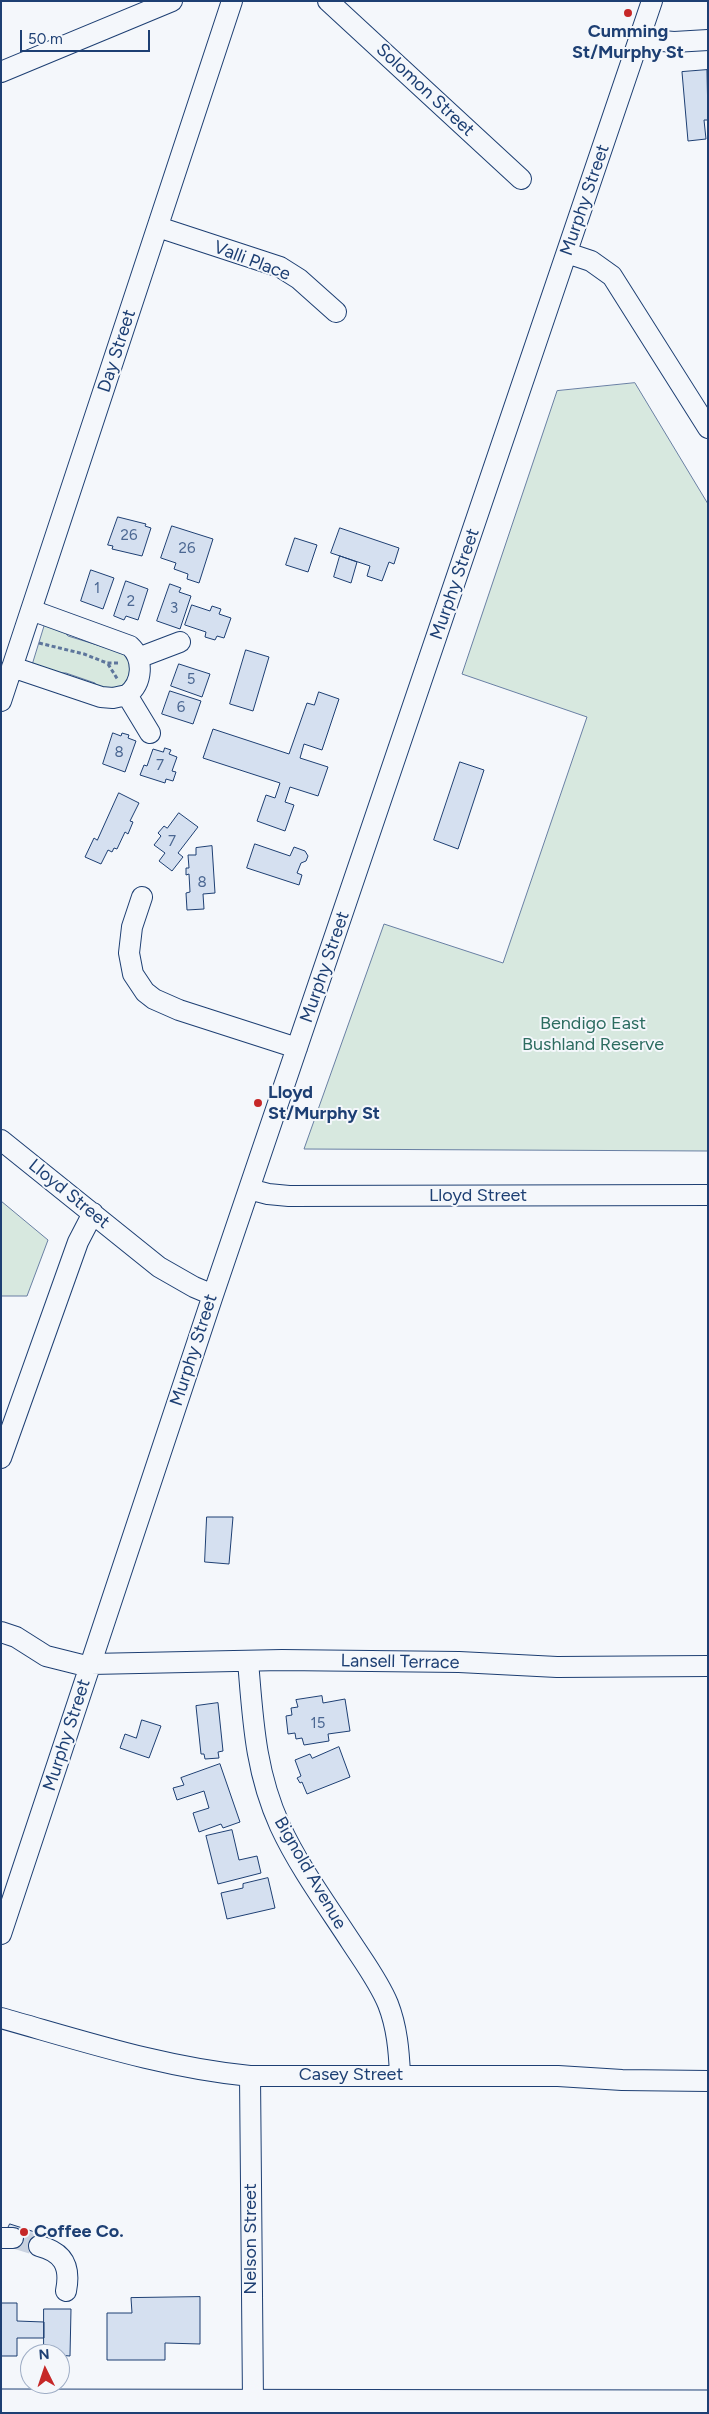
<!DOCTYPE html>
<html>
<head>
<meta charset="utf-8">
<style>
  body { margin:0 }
  #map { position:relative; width:709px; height:2414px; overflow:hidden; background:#f4f7fb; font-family:Figtree,sans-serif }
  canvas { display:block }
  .frame { position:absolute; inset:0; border:2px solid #1d3f73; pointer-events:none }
  .north { position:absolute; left:20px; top:2344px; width:50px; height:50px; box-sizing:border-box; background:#f4f7fb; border:1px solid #9eadc5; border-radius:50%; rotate:356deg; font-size:14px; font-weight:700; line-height:20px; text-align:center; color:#1d3f73 }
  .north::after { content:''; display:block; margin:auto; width:18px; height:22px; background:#c62828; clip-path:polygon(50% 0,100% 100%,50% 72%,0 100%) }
  .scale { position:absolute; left:20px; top:30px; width:130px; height:22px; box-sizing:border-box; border:2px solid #1d3f73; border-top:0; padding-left:6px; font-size:15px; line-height:18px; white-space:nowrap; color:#1d3f73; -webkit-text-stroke:4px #f4f7fb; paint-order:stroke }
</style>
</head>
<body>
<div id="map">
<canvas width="709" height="2414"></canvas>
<div class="frame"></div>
<div class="north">N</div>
<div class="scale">50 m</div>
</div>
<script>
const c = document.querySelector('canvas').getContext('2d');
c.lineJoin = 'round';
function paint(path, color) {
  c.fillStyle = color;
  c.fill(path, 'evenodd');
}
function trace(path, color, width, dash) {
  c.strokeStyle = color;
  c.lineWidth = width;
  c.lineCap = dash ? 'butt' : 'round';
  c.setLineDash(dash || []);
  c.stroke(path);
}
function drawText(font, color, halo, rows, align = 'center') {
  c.font = font + ' Figtree,sans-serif';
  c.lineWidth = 4;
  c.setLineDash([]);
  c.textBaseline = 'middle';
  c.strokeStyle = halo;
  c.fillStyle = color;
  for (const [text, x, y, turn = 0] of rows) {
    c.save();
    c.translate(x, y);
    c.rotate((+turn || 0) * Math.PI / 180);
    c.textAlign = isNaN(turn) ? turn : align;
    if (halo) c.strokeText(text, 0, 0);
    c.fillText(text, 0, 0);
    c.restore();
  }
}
const green = new Path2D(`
  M635,383L708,504V1151L304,1149L384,924L503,963L587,717L462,674L557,391Z
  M47,625H58L68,636L107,648L114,644L127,652L133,671L123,688L98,690L95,683L66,673H47L32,665L44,626Z
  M1,1201L48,1240L27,1296H1Z`);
const building = new Path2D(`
  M707,70L708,120H704L706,139L688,141L682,72Z
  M118,517L146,524L145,526L151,528L142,556L112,549L113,546L108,545Z
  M172,526L213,539L199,583L187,579L188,574L174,569L176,563L161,558Z
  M340,528L399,548L394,564L389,562L382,581L367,576L370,566L331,553Z
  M295,538L317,545L308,572L286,565Z
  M340,556L357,562L351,583L334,577Z
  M91,570L114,578L103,609L81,601Z
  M126,581L148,589L138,620L126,616L124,620L114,616Z
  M170,584L181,588L179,592L191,596L180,629L157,621Z
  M192,605L210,611L212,606L221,609L219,614L231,618L224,638L217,636L215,640L205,637L206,632L185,625Z
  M246,650L269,657L253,711L230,704Z
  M179,664L210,674L202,697L171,686Z
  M170,691L201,701L193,724L162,714Z
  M319,692L339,699L322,750L304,744L300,758L328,767L318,796L290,787L285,802L294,805L285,831L257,821L266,795L275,798L280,783L203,758L213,729L289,754L307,703L314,705Z
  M113,733L121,736L122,733L129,735L128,738L136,741L125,772L103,764Z
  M165,748L171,750L169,754L177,757L172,771L176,772L173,781L166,779L165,783L140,775L144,765L147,766L153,749L163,752Z
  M460,762L484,770L458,849L434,840Z
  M119,793L139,803L130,821L133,822L128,834L125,832L117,849L114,848L112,852L108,850L101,864L85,857L94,838L97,840Z
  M179,813L198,827L178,853L183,857L172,871L159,861L165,853L154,845L161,836L158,833L164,826L167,828Z
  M255,844L290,856L294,847L305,851L308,856L306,861L301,863L297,873L302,875L299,885L247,868Z
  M212,846L215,893L203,894L204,909L187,910L186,893L190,892L189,874L186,875V868H189L188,855H196V848Z
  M207,1517H233L229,1564L205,1562Z
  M322,1696L323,1703L345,1699L350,1731L328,1734L329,1741L304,1745L302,1738L296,1739L295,1733L288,1734L286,1716L292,1715L291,1708L298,1707L296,1700Z
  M218,1703L223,1751L218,1752L219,1758L205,1759L204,1754H201L196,1706Z
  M142,1720L161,1726L149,1758L120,1748L125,1734L136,1738Z
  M339,1747L350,1777L307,1794L302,1782L300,1783L297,1778L301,1776L295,1760L310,1754L312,1758Z
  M220,1764L240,1822L223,1828L221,1824L199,1832L193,1813L209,1808L204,1791L177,1800L173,1788L184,1785L181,1778Z
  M232,1830L239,1860L257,1856L261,1873L218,1884L206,1836Z
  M268,1878L275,1908L227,1919L221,1893L243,1888V1884Z
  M10,2224L41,2234L39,2241L7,2230Z
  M16,2234L39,2241L36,2251L13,2243Z
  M200,2297V2344L165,2343V2360H107V2313H132L131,2298Z
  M1,2303H17V2321L44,2322V2338H17V2356H1Z
  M44,2309H71L70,2356L44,2354Z`);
const minorTunnel = new Path2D(`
  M13,2238L39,2246`);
const path = new Path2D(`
  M39,643L84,654L107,663H120
  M108,664L118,680`);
const minor = new Path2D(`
  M328,1L521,179
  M639,39L674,42L708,40
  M1,72L172,1
  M158,227L280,267L299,279L336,312
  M567,253L591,261L612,276L708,428
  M138,658L180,642
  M12,667L101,697L113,698L127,695C143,683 144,659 130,646L31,610
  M127,695L150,733
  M1,701L232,1
  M142,897L132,927L129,953L133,974L145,992L154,999L179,1010L297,1048
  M1,1140L159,1267L194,1287L213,1295
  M249,1189L268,1194L289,1196L708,1195
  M1,1458L78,1242L93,1213
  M1,1632L16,1637L46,1656L90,1667
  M248,1661C253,1720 255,1771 280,1826C299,1867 327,1905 351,1942C364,1962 379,1982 388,2004C397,2027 399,2051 400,2075
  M91,1664L282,1660L459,1662L557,1667L708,1666
  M1,1934L213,1295L652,1
  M1,2018C83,2041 165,2068 250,2076H558L622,2080L708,2081
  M250,2076L253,2402
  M1,2238H13
  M39,2246C63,2252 71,2266 66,2291`);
const major = new Path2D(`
  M1,2402L708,2403`);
const markers = [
  [628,13,5,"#c62828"],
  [258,1103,5,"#c62828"],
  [24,2232,5,"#c62828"]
];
const numberNames = [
  ["26",129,536],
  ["26",187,549],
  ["1",97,589],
  ["2",131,602],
  ["3",174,609],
  ["5",191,680],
  ["6",181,708],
  ["8",119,753],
  ["7",160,766],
  ["7",172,842],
  ["8",202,883],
  ["15",318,1724]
];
const poiNames = [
  ["Cumming",628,32,"center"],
  ["St/Murphy St",628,53,"center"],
  ["Lloyd",268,1093],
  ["St/Murphy St",268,1114],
  ["Coffee Co.",34,2232]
];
const streetNames = [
  ["Solomon Street",425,90,43],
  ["Murphy Street",585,200,-71],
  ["Valli Place",252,261,21],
  ["Day Street",117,351,-72],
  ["Murphy Street",455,584,-71],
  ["Murphy Street",325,967,-71],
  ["Lloyd Street",69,1194,39],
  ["Lloyd Street",478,1196],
  ["Murphy Street",194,1350,-72],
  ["Lansell Terrace",400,1662,1],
  ["Murphy Street",67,1735,-72],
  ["Bignold Avenue",310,1873,60],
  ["Casey Street",351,2075],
  ["Nelson Street",251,2239,-90]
];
const parkNames = [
  ["Bendigo East",593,1024],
  ["Bushland Reserve",593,1045]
];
paint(green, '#d7e8df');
trace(green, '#687fa3', 1);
paint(building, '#d5e0f0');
trace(building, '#1d3f73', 1);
trace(minorTunnel, '#c9d2e0', 20, [20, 10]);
trace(minor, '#1d3f73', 22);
trace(major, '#1d3f73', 27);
trace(path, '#5e769c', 3, [4, 2.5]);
trace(minor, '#f4f7fb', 20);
trace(major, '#f4f7fb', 25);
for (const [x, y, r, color] of markers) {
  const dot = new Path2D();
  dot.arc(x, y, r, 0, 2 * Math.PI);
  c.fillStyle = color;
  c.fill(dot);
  trace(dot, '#f4f7fb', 2);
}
drawText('15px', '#4b6792', null, numberNames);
drawText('bold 18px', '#1d3f73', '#f4f7fb', poiNames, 'left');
drawText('18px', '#1d3f73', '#f4f7fb', streetNames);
drawText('18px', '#2c6c60', '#f4f7fb', parkNames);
</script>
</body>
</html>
